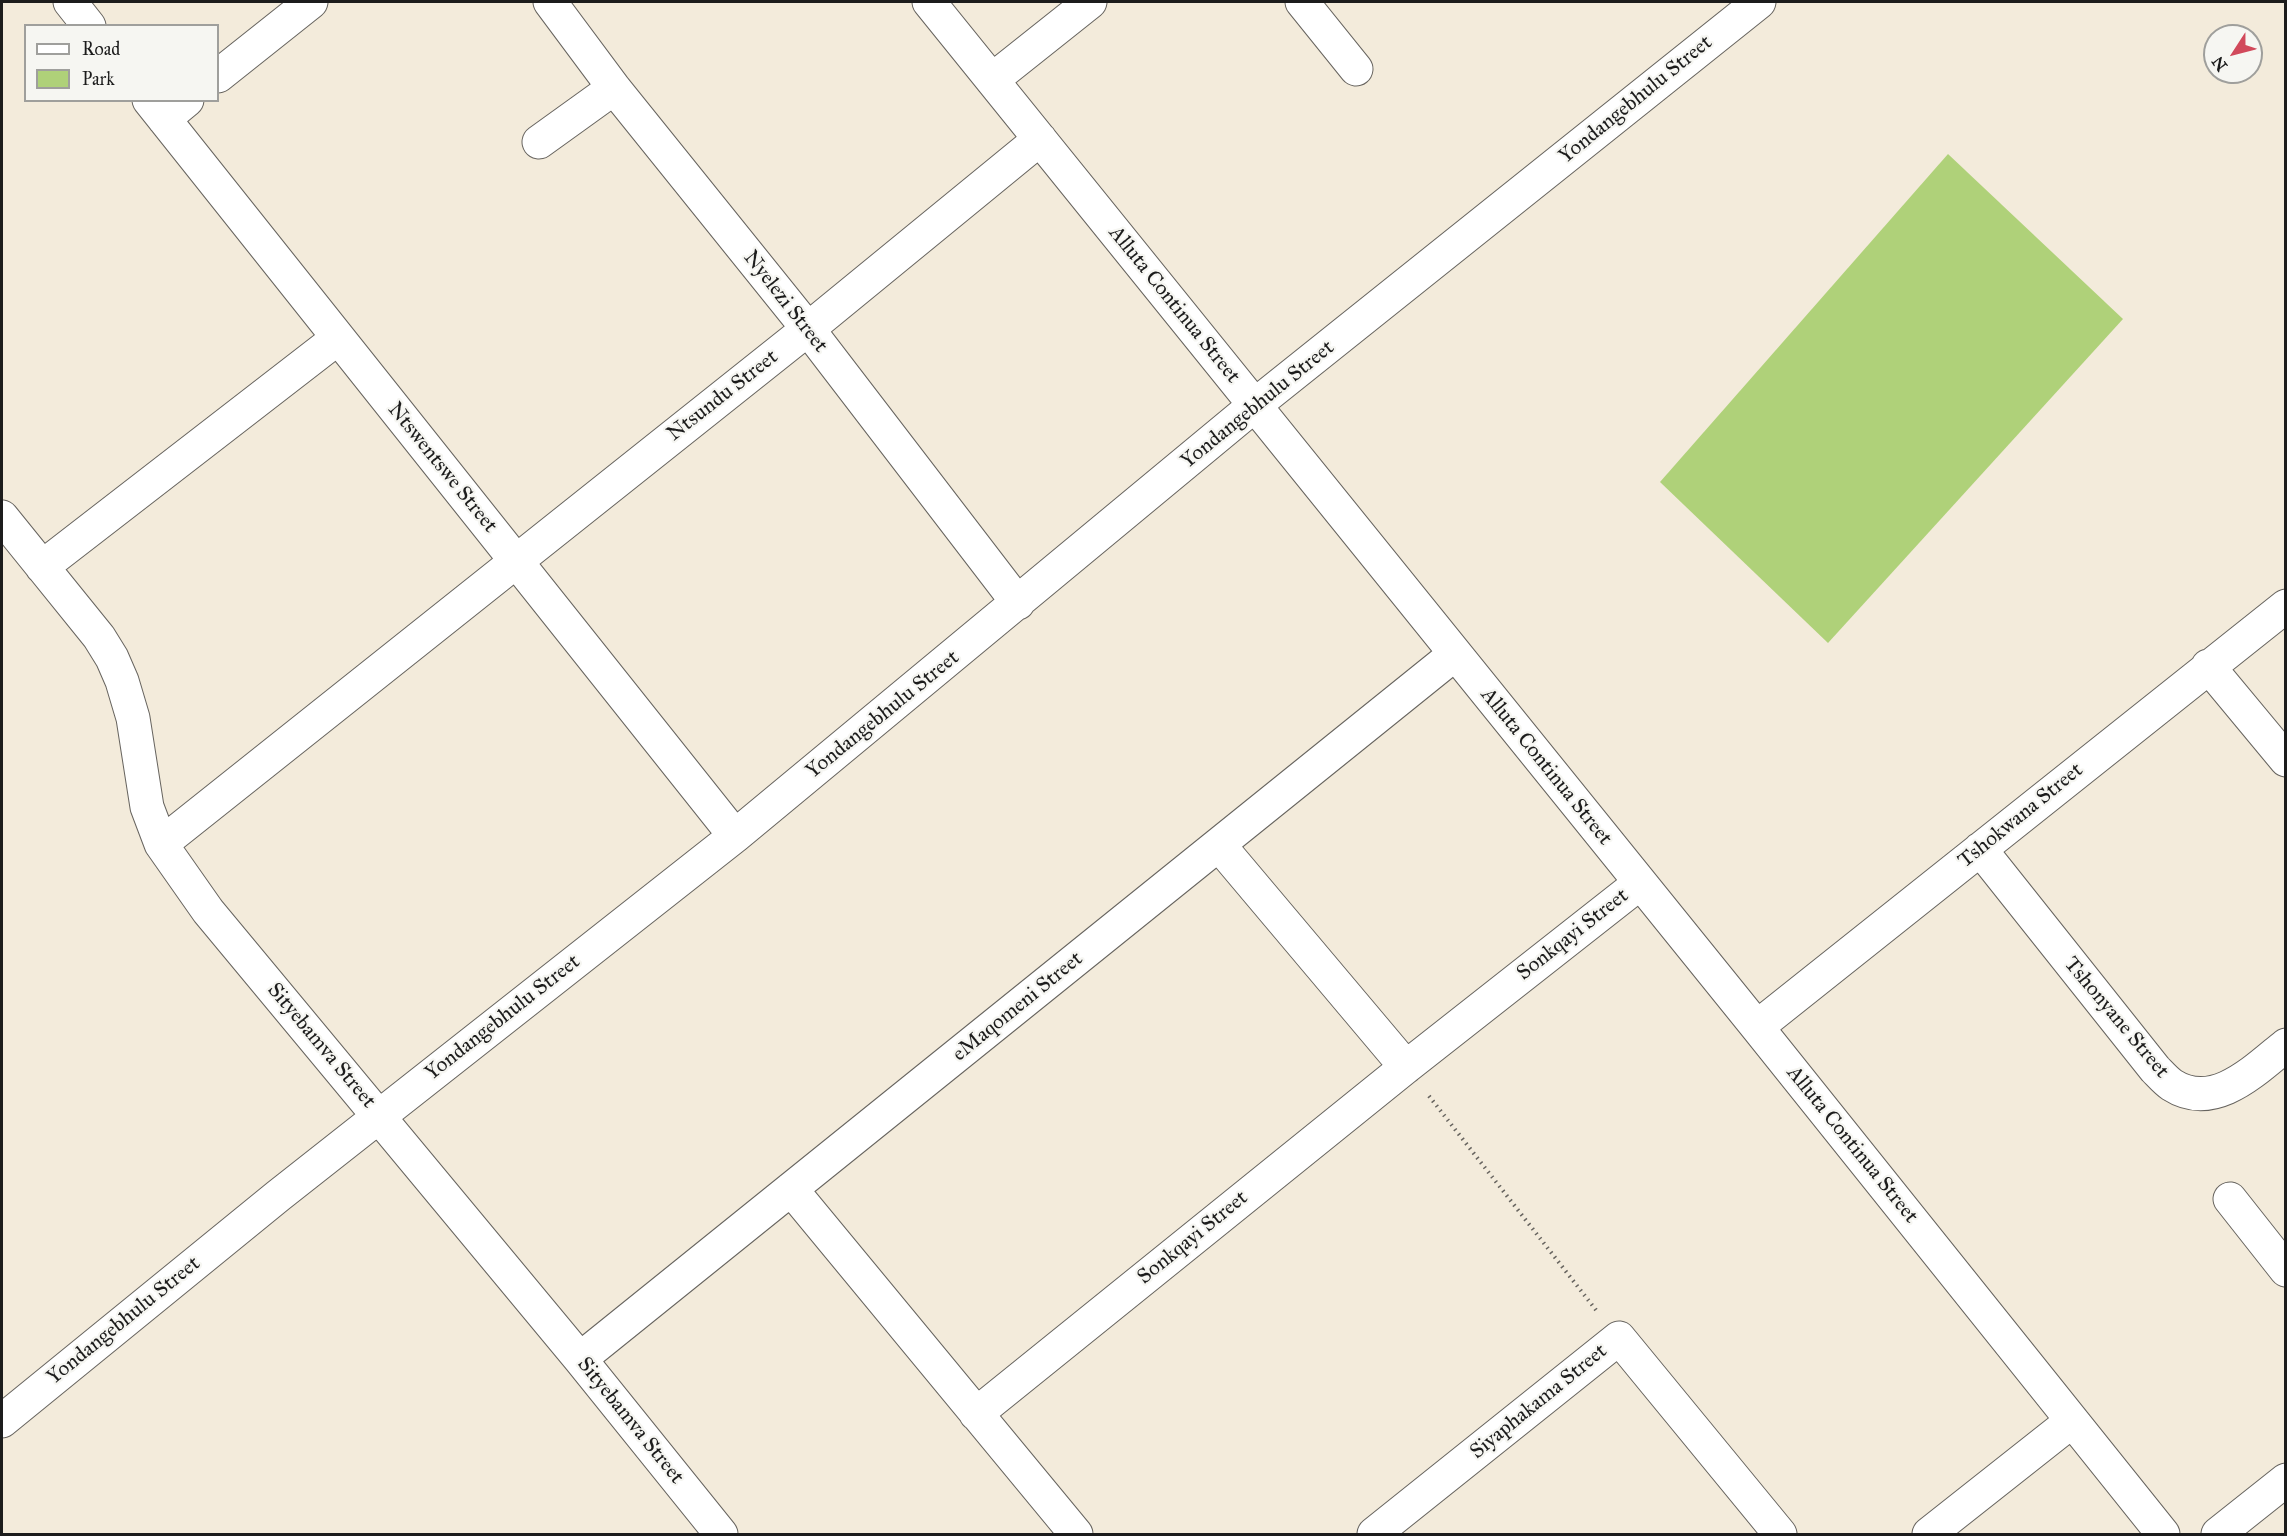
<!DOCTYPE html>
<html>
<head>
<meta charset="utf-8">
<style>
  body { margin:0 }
  #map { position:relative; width:2287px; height:1536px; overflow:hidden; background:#f3ebdb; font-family:"IM FELL Great Primer",serif }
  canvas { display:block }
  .frame { position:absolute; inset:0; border:3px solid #1c1c1c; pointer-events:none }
  .legend { position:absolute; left:24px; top:24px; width:195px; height:78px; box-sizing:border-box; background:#f6f6f2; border:2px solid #9f9f9c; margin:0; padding:8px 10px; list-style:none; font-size:18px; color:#1c1c1c }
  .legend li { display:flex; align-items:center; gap:12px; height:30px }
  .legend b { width:30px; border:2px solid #9f9f9c }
  .north { position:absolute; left:2203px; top:24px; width:60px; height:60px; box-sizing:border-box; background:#f6f6f2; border:2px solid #9f9f9c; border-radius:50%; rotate:234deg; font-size:16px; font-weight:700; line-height:24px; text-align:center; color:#1c1c1c }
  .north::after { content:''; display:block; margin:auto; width:21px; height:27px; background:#d1495b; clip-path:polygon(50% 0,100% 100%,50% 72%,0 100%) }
</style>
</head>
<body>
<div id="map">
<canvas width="2287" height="1536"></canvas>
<div class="frame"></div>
<ul class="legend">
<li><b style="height:8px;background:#fff"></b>Road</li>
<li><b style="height:16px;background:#afd179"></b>Park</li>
</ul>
<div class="north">N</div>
</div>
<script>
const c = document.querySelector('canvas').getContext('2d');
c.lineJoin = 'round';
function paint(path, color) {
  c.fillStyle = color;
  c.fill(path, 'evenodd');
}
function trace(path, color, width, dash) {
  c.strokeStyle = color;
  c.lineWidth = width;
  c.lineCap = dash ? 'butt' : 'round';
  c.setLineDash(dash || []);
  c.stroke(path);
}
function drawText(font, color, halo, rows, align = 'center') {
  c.font = font + ' "IM FELL Great Primer",serif';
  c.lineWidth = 4.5;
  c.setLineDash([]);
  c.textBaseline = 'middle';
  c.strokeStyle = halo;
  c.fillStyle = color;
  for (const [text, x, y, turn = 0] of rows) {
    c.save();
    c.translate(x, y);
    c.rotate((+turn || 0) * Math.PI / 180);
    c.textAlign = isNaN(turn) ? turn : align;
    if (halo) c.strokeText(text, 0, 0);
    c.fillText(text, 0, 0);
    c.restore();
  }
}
const green = new Path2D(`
  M1948,154L2123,319L1828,643L1660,482Z`);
const path = new Path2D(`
  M1429,1096L1596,1310`);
const minor = new Path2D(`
  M70,2L89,26
  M550,2L614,88L808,329L1018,603
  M929,2L1757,1027L2163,1534
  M1302,2L1356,69
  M218,76L311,2
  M992,80L1090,2
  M149,100L735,836
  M164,119L187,100
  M539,142L614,88
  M2,517L99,637L112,658L122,681L133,718L147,807L161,844L208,911L580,1359L721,1534
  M42,567L338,338
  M2208,666L2286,760
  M161,844L808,329L1040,139
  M1219,845L1406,1067
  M1980,849L2155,1069C2160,1074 2166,1081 2172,1085C2214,1112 2255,1070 2286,1045
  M1757,1027L2286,606
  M791,1189L1076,1534
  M2230,1199L2286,1270
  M580,1359L1455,654
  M976,1414L1406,1067L1640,883
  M2,1421L278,1196L735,836L1255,405L1759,2
  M1374,1534L1619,1338L1780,1534
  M1929,1534L2072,1421
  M2218,1534L2286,1480`);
const streetNames = [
  ["Yondangebhulu Street",1636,100,-39],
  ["Nyelezi Street",785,302,52],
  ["Alluta Continua Street",1174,305,51],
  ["Ntsundu Street",723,396,-38],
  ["Yondangebhulu Street",1258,405,-39],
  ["Ntswentswe Street",442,468,51],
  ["Yondangebhulu Street",883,715,-39],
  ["Alluta Continua Street",1546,767,51],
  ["Tshokwana Street",2021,816,-39],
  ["Sonkqayi Street",1573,935,-38],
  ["eMaqomeni Street",1018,1007,-39],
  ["Yondangebhulu Street",503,1018,-38],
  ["Tshonyane Street",2116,1018,50],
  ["Sityebamva Street",321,1046,50],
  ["Alluta Continua Street",1852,1145,51],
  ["Sonkqayi Street",1193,1238,-39],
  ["Yondangebhulu Street",124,1321,-39],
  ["Siyaphakama Street",1539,1402,-39],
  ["Sityebamva Street",630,1421,51]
];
paint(green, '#afd179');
trace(minor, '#67645f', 35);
trace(path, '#67645f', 4, [1.5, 4.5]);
trace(minor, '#fff', 33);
drawText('21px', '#1c1c1c', '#f6f6f2', streetNames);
</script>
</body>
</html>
